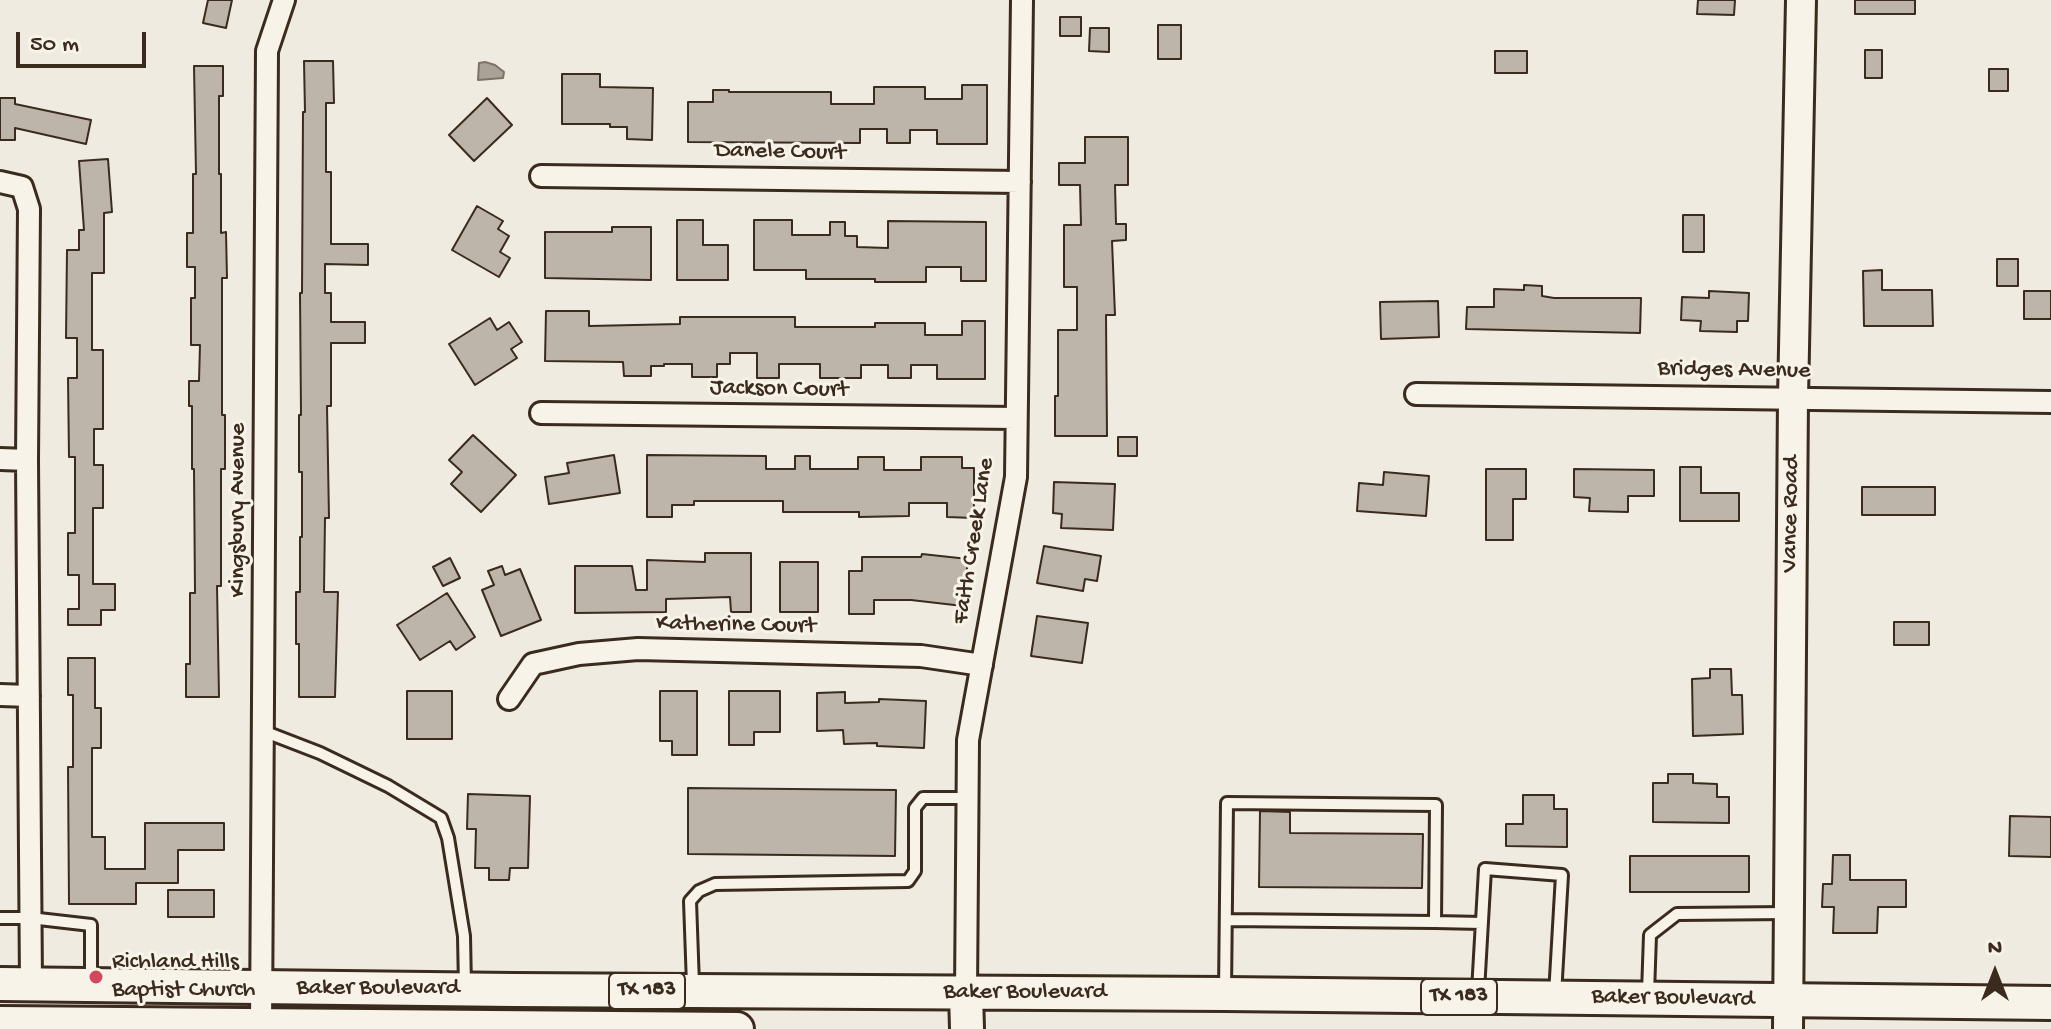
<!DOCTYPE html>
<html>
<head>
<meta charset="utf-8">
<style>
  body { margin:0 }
  #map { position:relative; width:2051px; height:1029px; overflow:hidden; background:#efebe0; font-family:"Gochi Hand",sans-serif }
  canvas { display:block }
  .north { position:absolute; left:1955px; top:933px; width:80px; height:80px; -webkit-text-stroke:6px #f7f3e8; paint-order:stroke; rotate:0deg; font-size:22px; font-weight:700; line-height:32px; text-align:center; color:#3b2a1e }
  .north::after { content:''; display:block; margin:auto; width:28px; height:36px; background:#3b2a1e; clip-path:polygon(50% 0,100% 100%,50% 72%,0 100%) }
  .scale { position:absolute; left:16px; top:32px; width:130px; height:36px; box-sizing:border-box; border:4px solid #3b2a1e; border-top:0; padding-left:10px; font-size:24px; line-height:28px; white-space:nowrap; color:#3b2a1e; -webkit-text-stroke:6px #f7f3e8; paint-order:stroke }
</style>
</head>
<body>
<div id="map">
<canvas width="2051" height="1029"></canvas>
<div class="north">N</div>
<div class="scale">50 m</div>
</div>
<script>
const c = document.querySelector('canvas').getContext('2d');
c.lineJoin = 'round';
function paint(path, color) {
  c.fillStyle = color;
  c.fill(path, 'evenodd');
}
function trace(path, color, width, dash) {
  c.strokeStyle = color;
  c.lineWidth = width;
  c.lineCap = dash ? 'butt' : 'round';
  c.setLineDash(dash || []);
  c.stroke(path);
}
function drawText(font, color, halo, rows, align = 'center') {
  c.font = font + ' "Gochi Hand",sans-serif';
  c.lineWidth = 6;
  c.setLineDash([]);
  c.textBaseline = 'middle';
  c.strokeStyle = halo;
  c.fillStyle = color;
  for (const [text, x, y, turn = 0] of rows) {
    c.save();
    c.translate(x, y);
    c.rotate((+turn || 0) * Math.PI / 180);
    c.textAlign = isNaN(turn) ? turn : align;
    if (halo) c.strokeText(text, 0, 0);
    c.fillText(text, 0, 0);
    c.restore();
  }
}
const water = new Path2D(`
  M485,62L495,65L504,72L503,78L478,80L479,63Z`);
const building = new Path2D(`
  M208,0H232L226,28L203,23Z
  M1698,0H1735L1734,15L1697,14Z
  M1855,0H1915V14H1855Z
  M1060,17H1081V36H1060Z
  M1158,25H1181V59H1158Z
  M1090,28H1109V52L1089,51Z
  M1865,50H1882V78H1865Z
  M1495,51H1527V73H1495Z
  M304,61H333L334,103H326V172H331V244H368V265L325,264V293H331V322H365V343H331V406H327L329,518H325L324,592H338L335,697H299V644H296V592H300V537H302V472H299V415H301L300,293H302L303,112H305Z
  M194,66H223V96H219V174H221V233L226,232L227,278H222V415H225V469H221V586H217L219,697H186V664H190V593H195L194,469H192V406H189V381H199L200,345H191V298H195V267H187V233H193V174H196Z
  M1989,69H2008V91H1989Z
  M562,74H600V87L653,88L652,140L627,139V127H610V124H562Z
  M962,85H987V144H937V130H910V143H887V129H860V143L688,142V102H713V90H729V92H831V104H874V87H925V99H962Z
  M0,98H15V104L91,120L86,144L15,128V140H0Z
  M487,98L512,125L474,161L449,135Z
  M1085,137H1128V185H1115L1116,224H1126V240L1112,241L1115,315H1106L1107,436H1055V396H1058V330H1077V287H1064V225H1081L1080,185H1059V163H1085Z
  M108,159L112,212L104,213V273H92V350H103V429H94V465H103V508H93V584H115V610H101V625H68V609H79V575H68V533H75V457H69L68,378H77V338H66L67,250H79V230H84L79,161Z
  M477,206L503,221L498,229L509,236L500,252L510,258L499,277L452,250Z
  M1683,215H1704V252H1683Z
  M677,220H703V245H728V280H677Z
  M754,220H792V235H830V222H845V236H857V247L888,248V221L986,222V281H961V267H926V282H875V279H806V270H754Z
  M612,227H651V280L545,278V232H612Z
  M1997,259H2018V286H1997Z
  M1882,270V290H1932L1933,326H1864L1863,271Z
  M1524,285L1542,286V296L1554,298H1641L1640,333L1466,329L1467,307H1494V289L1524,290Z
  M1709,291L1749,293L1748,321H1737V332L1700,331L1701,321L1681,320L1682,297L1709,298Z
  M2024,291H2051V319H2024Z
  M1438,301L1439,337L1381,339L1380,302Z
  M546,311H589V326L680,324V317H795V327H875V323H925V335H962V321H985V379H937V365H911V378H888V365H861V378H820V364H779V378H757V353H730V364H717V377H692V364H664V366H651V376H624L623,362L545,361Z
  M490,318L497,330L509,322L522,342L511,349L517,358L475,385L449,344Z
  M473,435L516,475L481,512L451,484L462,472L449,460Z
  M1118,437H1137V456H1118Z
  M614,455L620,493L549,504L545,477L569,473L567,463Z
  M647,455L766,456V469H795V456H810V469H858V457H884V470H921V457H962V468H974V518L947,517V503H909V516L859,517V512H783V501H694V505H672V517H647Z
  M1680,467H1701V493H1739V521H1680Z
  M1486,469H1526V499H1513V540H1486Z
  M1574,469L1654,470V496H1628V512L1589,511L1590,498L1574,497Z
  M1384,472L1429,476L1426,516L1357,511L1359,483L1383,485Z
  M1054,482L1115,484L1113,530L1061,528L1062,514L1053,513Z
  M1862,487H1935V515H1862Z
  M1044,546L1101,556L1097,581L1085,579L1083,591L1037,583Z
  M705,553H751V612H731L730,597L666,599V612L575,613V566H632L636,590H647V560L705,562Z
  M922,554L968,559L963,606L911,600H874V614H849V571H862V557H921Z
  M450,558L460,578L443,586L433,567Z
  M780,562H818V612H780Z
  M502,566L505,575L520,569L541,620L501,636L482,590L494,585L488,571Z
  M447,593L475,637L456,650L450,641L420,660L397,625Z
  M1037,616L1088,623L1082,663L1031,656Z
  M1894,622H1929V645H1894Z
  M68,658H95V708H101V748H92V837H105V869H145V823H224V850H178V883H136V904H69L68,767H73V695H68Z
  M1710,669H1731L1732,695H1742L1743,734L1693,736L1692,679L1710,678Z
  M407,691H452V739H407Z
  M660,691H697V755H672V741H660Z
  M729,691H780V732H754V745H729Z
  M845,692V703L879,702V699L926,701L924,748L877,746V743L844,744L843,730L817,731V693Z
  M1668,774H1693V783L1717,784V797H1729V823L1653,822V783H1668Z
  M688,788L896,790L895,856L688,854Z
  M468,794L530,796L528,868H510L509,880H489V868H475L476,829H467Z
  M1523,795H1554V809H1567V847L1506,846V824H1523Z
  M1260,811L1290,812V833L1423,834L1422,888L1259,887Z
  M2010,816L2051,817V857L2009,856Z
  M1833,855H1850V880H1906V907H1878L1877,933H1833L1834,907H1822L1823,884H1832Z
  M1630,856H1749V892H1630Z
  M168,890H214V917H168Z`);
const lane = new Path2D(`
  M263,731L320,753L388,786L441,818L448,838L464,936L465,987
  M0,918H30L91,925V983
  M1435,922L1482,923
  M693,985L690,901L699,891L715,884L908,881L915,871V808L923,798H967
  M1478,991L1485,869L1562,875L1555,995
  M1225,992L1227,803L1436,805L1435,922L1226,920
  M1648,993L1650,935L1677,914L1789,913`);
const street = new Path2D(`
  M541,176L1020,182
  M0,182L22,187L29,209L27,460L31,984
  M1416,394L2051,402
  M541,413L1016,418
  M0,459L27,460
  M0,695L29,696
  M509,699L533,664L579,654L638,649L921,656L982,665
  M966,993L968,740L1016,477L1022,0
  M261,1024L267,51L284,0`);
const secondary = new Path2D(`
  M1788,1029L1793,398L1801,0`);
const primary = new Path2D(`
  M0,984L514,990L1225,994L2051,1003
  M966,993L967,1029
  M0,1023L737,1029`);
const markers = [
  [96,977,8,"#d1495b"]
];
const shields = [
  [647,991,76],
  [1459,997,76]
];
const shieldNames = [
  ["TX 183",647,991],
  ["TX 183",1459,997]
];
const streetNames = [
  ["Danele Court",780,153,1],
  ["Bridges Avenue",1734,371,1],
  ["Jackson Court",779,390,1],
  ["Kingsbury Avenue",239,510,-90],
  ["Vance Road",1792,514,-89],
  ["Faith Creek Lane",975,541,-81],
  ["Katherine Court",736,626,1],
  ["Baker Boulevard",378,989],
  ["Baker Boulevard",1025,993],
  ["Baker Boulevard",1673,999,1]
];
const poiNames = [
  ["Richland Hills",112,963],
  ["Baptist Church",112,991]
];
paint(water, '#aaa296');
trace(water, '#7e7266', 2);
paint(building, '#bdb5aa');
trace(building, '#3b2a1e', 2);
trace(lane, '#3b2a1e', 16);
trace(street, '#3b2a1e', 26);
trace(secondary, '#3b2a1e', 34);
trace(primary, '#3b2a1e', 38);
trace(lane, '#f7f3e8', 10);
trace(street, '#f7f3e8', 20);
trace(secondary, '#f7f3e8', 28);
trace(primary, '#f7f3e8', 32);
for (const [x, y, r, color] of markers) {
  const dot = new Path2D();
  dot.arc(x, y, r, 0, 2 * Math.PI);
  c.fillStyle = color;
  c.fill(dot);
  trace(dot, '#f7f3e8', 3);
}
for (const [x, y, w] of shields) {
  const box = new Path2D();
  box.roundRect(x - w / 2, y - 18, w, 36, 6);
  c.fillStyle = '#f7f3e8';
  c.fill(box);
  trace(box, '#3b2a1e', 2);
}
drawText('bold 22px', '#3b2a1e', null, shieldNames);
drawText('24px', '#3b2a1e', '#f7f3e8', streetNames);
drawText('24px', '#3b2a1e', '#f7f3e8', poiNames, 'left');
</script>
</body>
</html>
